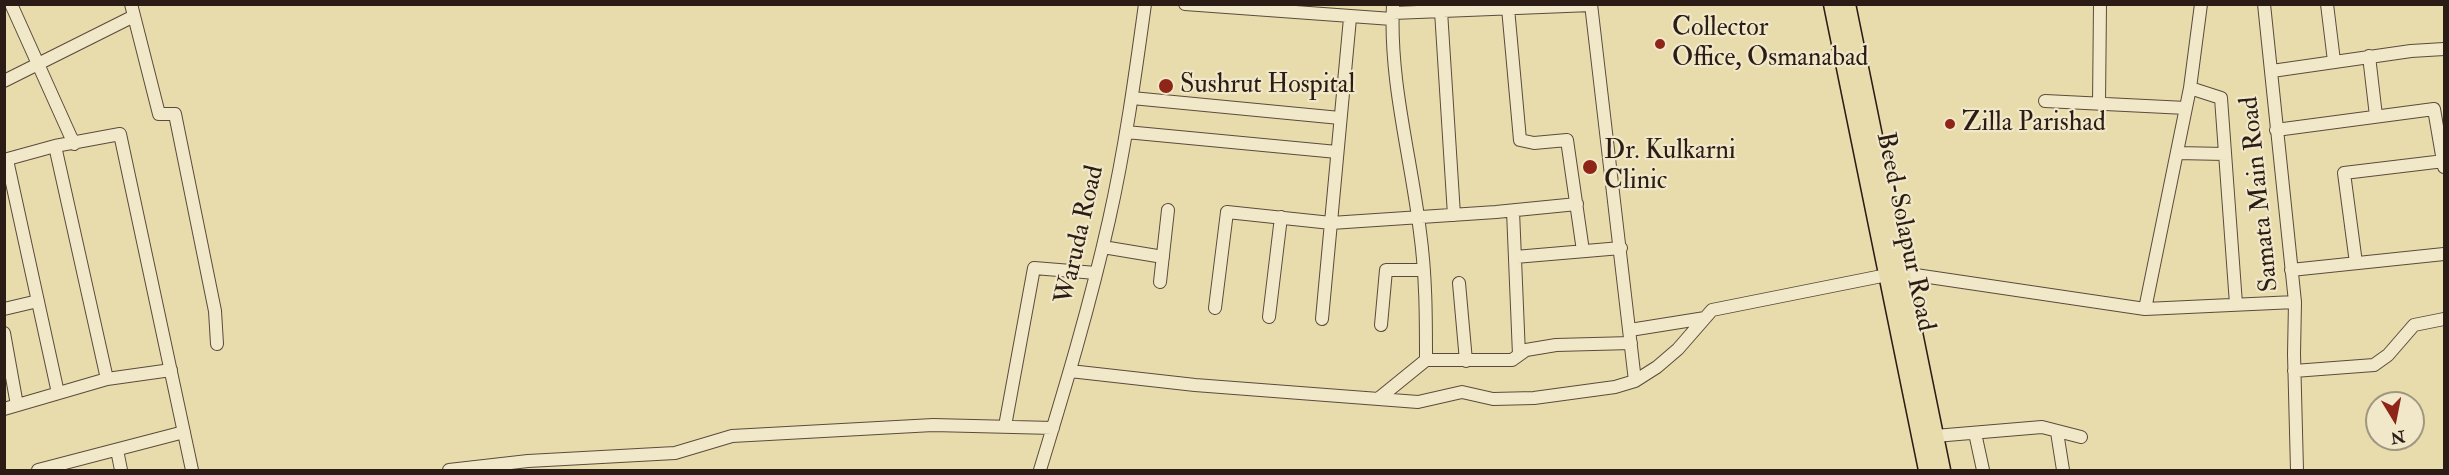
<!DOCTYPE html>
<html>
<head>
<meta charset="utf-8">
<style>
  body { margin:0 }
  #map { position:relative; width:2449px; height:475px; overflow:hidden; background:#e8dbac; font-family:"IM FELL Double Pica",serif }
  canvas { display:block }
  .frame { position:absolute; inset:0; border:6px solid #2b1c16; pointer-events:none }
  .north { position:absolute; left:2365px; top:391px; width:60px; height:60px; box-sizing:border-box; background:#f0e8c9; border:2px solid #a19681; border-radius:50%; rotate:170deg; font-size:16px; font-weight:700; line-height:24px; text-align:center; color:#2b1c16 }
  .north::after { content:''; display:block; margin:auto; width:21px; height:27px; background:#8f2418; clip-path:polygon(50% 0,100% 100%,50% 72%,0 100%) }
</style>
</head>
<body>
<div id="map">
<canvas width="2449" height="475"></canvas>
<div class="frame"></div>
<div class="north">N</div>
</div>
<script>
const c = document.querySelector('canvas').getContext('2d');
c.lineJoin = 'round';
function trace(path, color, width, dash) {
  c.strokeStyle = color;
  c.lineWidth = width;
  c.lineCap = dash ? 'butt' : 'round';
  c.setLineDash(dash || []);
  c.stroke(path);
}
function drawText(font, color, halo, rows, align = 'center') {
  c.font = font + ' "IM FELL Double Pica",serif';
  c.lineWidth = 4.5;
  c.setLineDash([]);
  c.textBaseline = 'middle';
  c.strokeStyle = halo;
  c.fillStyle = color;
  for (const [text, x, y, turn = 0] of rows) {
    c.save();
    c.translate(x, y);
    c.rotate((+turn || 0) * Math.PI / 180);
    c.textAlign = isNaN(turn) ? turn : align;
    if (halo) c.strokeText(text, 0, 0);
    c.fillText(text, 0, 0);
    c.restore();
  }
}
const minor = new Path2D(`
  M11,4L74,144
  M131,4L159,114H175L215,311L217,344
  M1185,4L1392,19
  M1393,4C1389,82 1411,156 1420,232C1426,275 1426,317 1426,360
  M1591,4L1635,381
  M2327,4L2334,61
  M1508,8L1520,140L1534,143L1567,140L1583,251
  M1441,11L1454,215
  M1393,13L1591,5
  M2369,56L2376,116
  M2272,71L2411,51L2444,49
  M4,81L134,16
  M2190,88L2221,98L2236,304
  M1132,98L1340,118
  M2045,101L2186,108
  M2099,104L2100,4
  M2276,130L2434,109L2444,167
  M1126,132L1337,152
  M55,146L107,379
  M2177,153L2225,154
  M4,160L55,146L120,134L192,470
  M7,160L58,393
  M1513,211L1519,355
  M1103,247L1163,257
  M1515,257L1621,248
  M2356,263L2344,173L2444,161
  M2291,270L2444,254
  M1902,273L2145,309L2295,302L2264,4
  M1160,282L1168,210
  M1459,283L1466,361
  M2295,302L2294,354L2297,470
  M1215,308L1227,212L1331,223L1496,212L1577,204
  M4,309L38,301
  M2145,309L2190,88L2201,4
  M1269,317L1281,217
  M1322,319L1350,18
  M1381,325L1386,270H1424
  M1630,330L1705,318
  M4,333L17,405
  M1070,371L1195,385L1418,402L1462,392L1493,399L1534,398L1615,387L1635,381L1657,367L1678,349L1712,310L1887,275
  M2294,371L2374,365L2388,355L2414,325L2444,319
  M1378,399L1426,360H1512L1526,350L1556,345L1631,343
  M4,409L107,379L171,370
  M1005,426L1034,268L1096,273
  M2057,432L2063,470
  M1975,433L1983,470
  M1935,436L2042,427L2081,437
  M117,450L121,470
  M38,470L184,432
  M449,470L528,461L675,453L732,436L933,425L1053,428
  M1040,470C1065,388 1090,305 1109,220C1125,149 1135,77 1145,4`);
const major = new Path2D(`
  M1832,4L1927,470
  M1847,4L1942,470`);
const markers = [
  [1660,44,6,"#8f2418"],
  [1166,86,8,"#8f2418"],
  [1950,124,6,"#8f2418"],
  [1590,167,8,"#8f2418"]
];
const poiNames = [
  ["Collector",1672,29],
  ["Office, Osmanabad",1672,59],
  ["Sushrut Hospital",1180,86],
  ["Zilla Parishad",1962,124],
  ["Dr. Kulkarni",1604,152],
  ["Clinic",1604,182]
];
const streetNames = [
  ["Samata Main Road",2261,194,-96],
  ["Beed-Solapur Road",1904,232,78],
  ["Waruda Road",1081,235,-77]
];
trace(minor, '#5a4c3c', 14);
trace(major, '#2b1c16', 19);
trace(minor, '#f0e8c9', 12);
trace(major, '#e8dbac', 16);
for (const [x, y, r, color] of markers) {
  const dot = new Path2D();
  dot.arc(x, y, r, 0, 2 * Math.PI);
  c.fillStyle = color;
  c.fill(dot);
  trace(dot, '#f0e8c9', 2);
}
drawText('26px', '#2b1c16', '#f0e8c9', poiNames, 'left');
drawText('26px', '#2b1c16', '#f0e8c9', streetNames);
</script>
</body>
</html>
